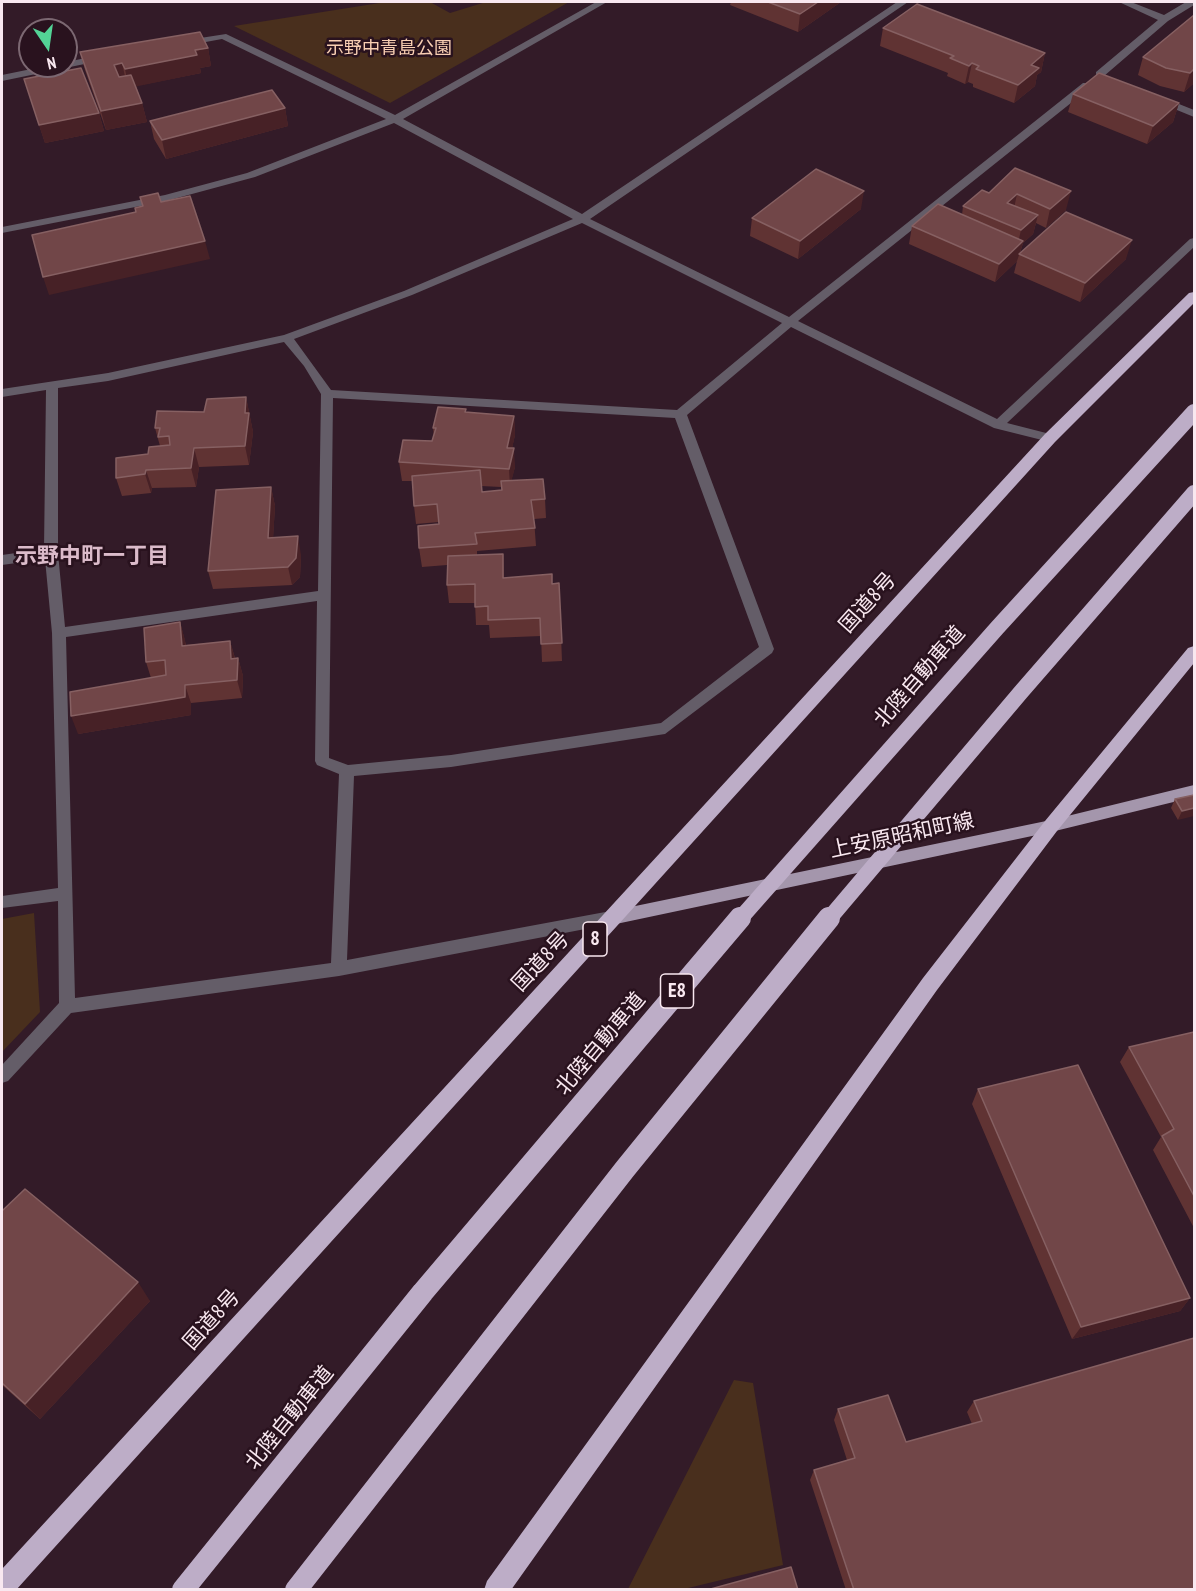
<!DOCTYPE html>
<html>
<head>
<meta charset="utf-8">
<style>
  body { margin:0 }
  #map { position:relative; width:1196px; height:1591px; overflow:hidden; background:#331b28; font-family:"PT Sans Narrow",sans-serif }
  canvas { display:block }
  .frame { position:absolute; inset:0; border:3px solid #f9e8f0; pointer-events:none }
  .north { position:absolute; left:18px; top:18px; width:60px; height:60px; box-sizing:border-box; background:#29121e; border:2px solid #7c6872; border-radius:50%; rotate:167deg; font-size:16px; font-weight:700; line-height:24px; text-align:center; color:#f9e8f0 }
  .north::after { content:''; display:block; margin:auto; width:21px; height:27px; background:#53d396; clip-path:polygon(50% 0,100% 100%,50% 72%,0 100%) }
</style>
</head>
<body>
<div id="map">
<canvas width="1196" height="1591"></canvas>
<div class="frame"></div>
<div class="north">N</div>
</div>
<script>
const c = document.querySelector('canvas').getContext('2d');
c.lineJoin = 'round';
function paint(path, color) {
  c.fillStyle = color;
  c.fill(path, 'evenodd');
}
function trace(path, color, width, dash) {
  c.strokeStyle = color;
  c.lineWidth = width;
  c.lineCap = dash ? 'butt' : 'round';
  c.setLineDash(dash || []);
  c.stroke(path);
}
function drawText(font, color, halo, rows, align = 'center') {
  c.font = font + ' "PT Sans Narrow","Noto Sans JP",sans-serif';
  c.lineWidth = 5;
  c.setLineDash([]);
  c.textBaseline = 'middle';
  c.strokeStyle = halo;
  c.fillStyle = color;
  for (const [text, x, y, turn = 0] of rows) {
    c.save();
    c.translate(x, y);
    c.rotate((+turn || 0) * Math.PI / 180);
    c.textAlign = isNaN(turn) ? turn : align;
    if (halo) c.strokeText(text, 0, 0);
    c.fillText(text, 0, 0);
    c.restore();
  }
}
const green = new Path2D(`
  M386,2H430L450,13L486,2H569L390,103L234,26Z
  M34,913L40,1012L2,1052V919Z
  M734,1380L753,1383L783,1565L684,1589H628Z`);
const minor = new Path2D(`
  M596,2H607L403,119L582,214L897,2H908L590,219L789,317L1083,83H1091V87L798,321L997,419L1190,239L1194,238V247L1007,423L1054,435L1056,438L1054,441L1050,442L994,428L791,327L687,415L774,649L772,653L665,734L451,767L354,776L347,960L616,910L622,912L624,917L622,922L339,976L71,1013L8,1081L2,1083V1065L59,1003L58,901L2,908V896L58,888L52,633L45,559L2,565V555L44,549L46,390L2,397V389L108,373L284,335L404,291L573,219L394,123L255,177L166,201L2,233V227L165,195L247,173L386,119L222,39L184,46L181,45V41L226,34L395,115ZM582,223L782,323L677,410L331,390L294,339L412,295ZM284,342L304,366L321,394L318,591L65,627L58,553V388L108,381ZM333,398L675,418L759,647L661,723L451,755L348,765L329,758ZM317,601L315,761L317,765L339,774L331,963L75,998L66,637Z
  M1119,2H1131L1164,15L1186,2H1194V5L1168,21L1104,76H1096V72L1158,20Z
  M101,55L106,58L104,60L2,81V75L46,66H66V62Z
  M1159,96L1194,110V117L1155,101L1154,99Z`);
const major = new Path2D(`
  M1194,785V797L1051,832L616,924L610,922L608,917L610,912L616,910L1051,820Z`);
const highway = new Path2D(`
  M1194,292V303L1055,442L16,1590H2V1569L1045,434L1189,293Z
  M1194,646V663L1057,831L937,990L511,1590H484L487,1581L923,978L1045,821L1188,648Z`);
const highwayBridgeFar1 = new Path2D(`
  M739,920L997,628L1194,412
  M828,920L1021,692L1194,493`);
const highwayBridge = new Path2D(`
  M183,1590L423,1292L740,918
  M296,1590L625,1169L829,918`);
const wall = new Path2D(`
  M731,2H841L798,32L730,5Z
  M1194,15V83L1184,92L1160,86L1138,75L1143,57Z
  M883,28L1045,53L1041,72L1037,75L1035,86L1014,103L973,87V84L968,82L965,84L947,76L948,73L880,46Z
  M208,48L211,66L200,68L201,73L136,86L142,103L147,122L106,130L85,70L80,52Z
  M24,79L99,113L104,131L45,143Z
  M1073,94L1179,103L1173,122L1147,144L1068,112Z
  M285,108L288,126L166,159L154,139L150,121Z
  M1015,168L1066,210L1046,228L1036,223L1033,234L1023,243L1020,253L1126,259L1080,302L1014,273L1017,261L995,282L909,244L912,226L962,215L963,206L989,193Z
  M861,209L798,259L750,236L752,218Z
  M246,397L253,432L249,465L199,467L196,487L152,488L151,493L122,496L116,478L160,446L155,428L204,412Z
  M466,409V412L514,416L515,435L512,448L515,467L511,481L545,499L546,518L534,519L536,546L477,551V555L503,554L504,578L552,584L559,583L562,661L542,662L541,636L490,638L489,625H476L475,603H449L447,585V565L422,567L419,548L439,524V522L416,524L414,506L413,481H402L399,462L432,441L434,437L433,428ZM481,486L501,487V490L482,492Z
  M271,487L275,506L273,538L301,555L300,577L292,585L213,589L208,571Z
  M180,622L186,645L230,641L235,658H238L243,676L242,698L191,703V715L78,734L151,678L146,662Z
  M1194,795L1178,820L1171,808L1175,799Z
  M1194,1032V1228L1153,1150L1161,1137L1120,1062L1129,1047Z
  M978,1089L1190,1298L1180,1311L1072,1339L972,1104Z
  M2,1209L150,1301L40,1419L2,1385Z
  M974,1401L1194,1590H846L810,1480L814,1470L847,1460L834,1420L838,1409L906,1442L972,1424L967,1412Z`);
const shadedWall = new Path2D(`
  M818,2H841L798,32L800,14Z
  M208,48L211,66L200,68L201,73L129,88L125,69Z
  M1045,53L1041,72L1037,75L1035,86L1014,103L1018,85L1031,65Z
  M122,63L126,81L119,83L114,65Z
  M972,63L968,82L965,84L969,66Z
  M1194,69V83L1184,92L1190,73Z
  M142,103L147,122L106,130L101,111Z
  M1179,103L1173,122L1147,144L1153,126Z
  M285,108L288,126L166,159L162,140Z
  M99,113L104,131L45,143L39,125Z
  M864,191L861,209L798,259L800,241Z
  M1071,191L1066,210L1046,228L1050,209Z
  M1017,194L1013,213L1007,203Z
  M1038,215L1033,234L1023,243L1017,261L995,282L999,264L1017,247L1021,230Z
  M1132,240L1126,259L1080,302L1085,283Z
  M205,241L210,259L49,295L43,277Z
  M246,397L253,432L249,465L245,446V413Z
  M514,416L515,435L508,467L507,448Z
  M194,448L199,467L196,487L191,468Z
  M514,448L515,467L510,487L509,469Z
  M146,470L152,488L151,493L145,474Z
  M271,487L275,506L272,556L268,538Z
  M298,536L301,555L300,577L292,585L288,567Z
  M180,622L185,640L188,664L182,646Z
  M230,641L235,659H231Z
  M238,658L243,676L242,698L237,680Z
  M185,685L191,703V715L78,734L71,716Z
  M1194,808V816L1178,820L1182,811Z
  M138,1282L150,1301L40,1419L25,1404Z
  M1190,1298L1180,1311L1072,1339L1081,1327Z`);
const building = new Path2D(`
  M768,2H818L800,14Z
  M917,4L1045,53L1031,65L1039,68L1018,85L976,69L979,66L972,63L969,66L950,58L954,56L883,28Z
  M1194,15V69L1190,73L1166,68L1143,57Z
  M200,32L208,48L195,50L197,55L125,69L122,63L114,65L119,77L131,75L142,103L101,111L80,52Z
  M81,68L99,113L39,125L24,79Z
  M1099,73L1179,103L1153,126L1073,94Z
  M272,90L285,108L162,140L150,121Z
  M1015,168L1071,191L1050,209L1017,194L1007,203L1038,215L1021,230L963,206L982,190L989,193Z
  M816,169L864,191L800,241L752,218Z
  M158,193L161,202L190,196L205,241L43,277L32,235L136,212L135,208L143,206L140,197Z
  M938,204L1023,241L999,264L912,226Z
  M1066,212L1132,240L1085,283L1019,254Z
  M246,397L245,413H249L245,446L194,448L191,468L146,470L145,474L116,478V458L148,454L149,447L170,445L169,436L158,437L160,428H155L157,411L204,412L207,399Z
  M438,407L466,409L465,412L514,416L507,448H514L509,469L399,462L403,440L432,441L436,428H433Z
  M480,470L482,492L502,490L501,481L543,479L545,499L531,500L535,528L475,533L477,544L419,548L418,526L439,524L437,504L414,506L412,476Z
  M271,487L268,538L298,536L296,558L288,567L208,571L216,490Z
  M503,554V578L552,574V584L559,583L562,643L541,644L540,618L488,620V606L475,607V584L447,585L448,556Z
  M180,622L182,646L230,641L231,659L238,658L237,680L185,685V697L71,716L70,692L166,675L165,660L146,662L144,628Z
  M1194,795V808L1182,811L1175,799Z
  M1194,1032V1196L1162,1136L1174,1129L1129,1047Z
  M1078,1065L1190,1298L1081,1327L978,1089Z
  M25,1189L138,1282L25,1404L2,1383V1209L3,1210Z
  M1194,1338V1590H854L814,1470L855,1458L838,1409L888,1395L906,1442L982,1421L974,1401Z
  M791,1567L798,1590H707Z`);
const farParknames = [
  ["示野中青島公園",389,49]
];
const shields = [
  [595,939,24],
  [677,991,33]
];
const shieldNames = [
  ["8",595,939],
  ["E8",677,991]
];
const streetNames = [
  ["国道8号",868,603,-48],
  ["北陸自動車道",920,677,-49],
  ["上安原昭和町線",902,836,-12],
  ["国道8号",541,962,-47],
  ["北陸自動車道",601,1044,-50],
  ["国道8号",212,1320,-48],
  ["北陸自動車道",290,1418,-51]
];
const neighbourhoodNames = [
  ["示野中町一丁目",92,557]
];
paint(green, '#492f1d');
paint(minor, '#645d68');
paint(major, '#a496ac');
paint(highway, '#bdadc7');
trace(highwayBridgeFar1, '#bdadc7', 16);
trace(highwayBridge, '#bdadc7', 22);
paint(wall, '#603333');
paint(shadedWall, '#472126');
paint(building, '#714648');
trace(building, '#866062', 1.5);
drawText('18px', '#f9cfb3', '#29121e', farParknames);
for (const [x, y, w] of shields) {
  const box = new Path2D();
  box.roundRect(x - w / 2, y - 17, w, 34, 4.5);
  c.fillStyle = '#29121e';
  c.fill(box);
  trace(box, '#f9e8f0', 1.5);
}
drawText('bold 20px', '#f9e8f0', null, shieldNames);
drawText('21px', '#f9e8f0', '#29121e', streetNames);
drawText('bold 22px', '#dbbbca', '#29121e', neighbourhoodNames);
</script>
</body>
</html>
